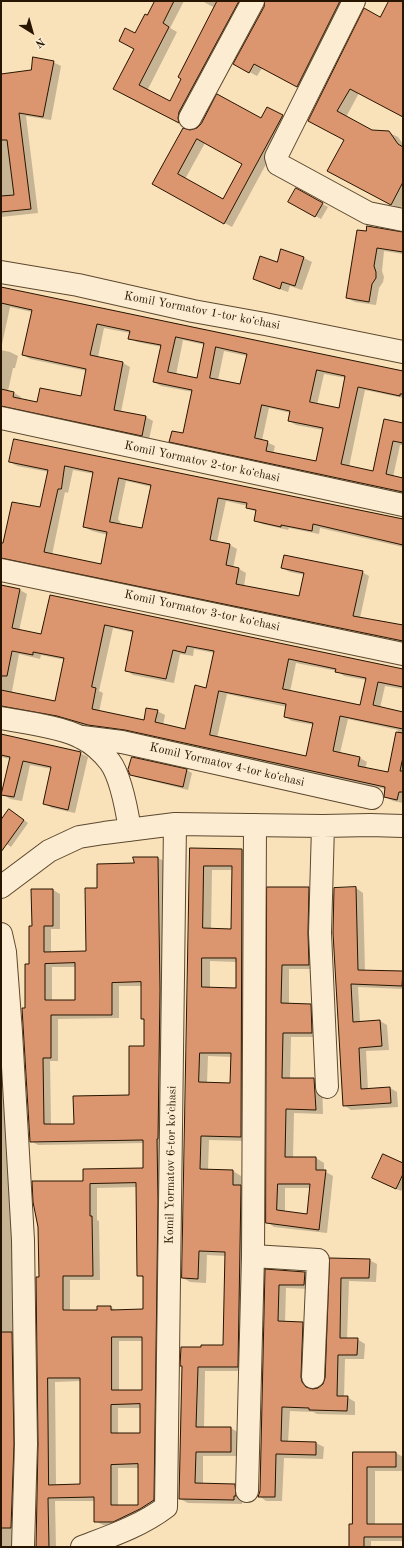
<!DOCTYPE html>
<html>
<head>
<meta charset="utf-8">
<style>
  body { margin:0 }
  #map { position:relative; width:404px; height:1548px; overflow:hidden; background:#f9e1ba; font-family:"Old Standard TT",serif }
  canvas { display:block }
  .frame { position:absolute; inset:0; border:2px solid #271500; pointer-events:none }
  .north { position:absolute; left:12px; top:12px; width:40px; height:40px; -webkit-text-stroke:3px #fbecd2; paint-order:stroke; rotate:143deg; font-size:11px; font-weight:700; line-height:16px; text-align:center; color:#271500 }
  .north::after { content:''; display:block; margin:auto; width:14px; height:18px; background:#271500; clip-path:polygon(50% 0,100% 100%,50% 72%,0 100%) }
</style>
</head>
<body>
<div id="map">
<canvas width="404" height="1548"></canvas>
<div class="frame"></div>
<div class="north">N</div>
</div>
<script>
const c = document.querySelector('canvas').getContext('2d');
c.lineJoin = 'round';
function paint(path, color) {
  c.fillStyle = color;
  c.fill(path, 'evenodd');
}
function trace(path, color, width, dash) {
  c.strokeStyle = color;
  c.lineWidth = width;
  c.lineCap = dash ? 'butt' : 'round';
  c.setLineDash(dash || []);
  c.stroke(path);
}
function drawText(font, color, halo, rows, align = 'center') {
  c.font = font + ' "Old Standard TT",serif';
  c.lineWidth = 3;
  c.setLineDash([]);
  c.textBaseline = 'middle';
  c.strokeStyle = halo;
  c.fillStyle = color;
  for (const [text, x, y, turn = 0] of rows) {
    c.save();
    c.translate(x, y);
    c.rotate((+turn || 0) * Math.PI / 180);
    c.textAlign = isNaN(turn) ? turn : align;
    if (halo) c.strokeText(text, 0, 0);
    c.fillText(text, 0, 0);
    c.restore();
  }
}
const shadow = new Path2D(`
  M156,1H184L170,28L177,32L147,91L170,103L215,8L202,1H249L186,126L123,94L136,49L135,35L148,17Z
  M266,1H350L305,91L262,68L257,76L234,64L265,7Z
  M390,1H403V117L359,93L346,117L372,131L388,132L398,137L403,144V204L400,209L337,176L345,140L318,125Z
  M53,62L61,66L51,120L26,116L38,213L1,217V75L32,71Z
  M268,108L290,120L232,227L154,184L190,132L261,120ZM205,143L244,164L223,201L185,179Z
  M296,189L328,207L321,219L290,202Z
  M357,231L403,233V254L384,251L382,271L384,277L383,282L379,288L376,305L355,302L347,298Z
  M282,250L304,258L312,262L302,290L290,286L288,292L262,283L254,279L277,263Z
  M1,288L403,372V398L365,390L349,467L374,472L403,424V445H400L393,477L403,479V494L177,445L170,441L184,434L193,392L161,386L154,382L162,347L137,342L130,338V333L104,328L98,357L123,363L130,367L121,412L146,417L153,421L149,439L1,412V350L10,352L18,356L15,368H13L8,391L14,393L21,397L20,400L38,403L81,398L87,371L30,359L23,355L32,312L10,307L1,349ZM183,340L205,345L198,379L176,375ZM224,351L247,356L241,385L218,380ZM324,374L346,378L339,409L317,405ZM269,408L291,413L289,421L296,425L323,430L317,462L273,454L275,446L262,440Z
  M15,440L403,520V547L320,528L319,534L289,528L288,530L262,524L255,520L257,512L247,508L248,506L226,501L217,542L230,545L237,549L233,568L239,569L246,573L244,586L300,598L305,575L290,572L282,568L362,572L369,576L360,618L403,627V644L1,562V544H4L41,508L49,472L17,466L10,462ZM73,470L94,474L84,527L92,531L108,535L102,565L52,555L65,492L68,493ZM126,481L152,487L143,530L122,525L118,519Z
  M1,586L20,590L27,594L19,631L42,635L50,596L403,670V689L385,686L380,708L403,713V803L393,801L385,797V789L133,733L96,729L54,717L1,709ZM113,628L134,633L126,670L133,675L174,683L180,654L193,656L194,649L214,653L207,689L186,730L163,725L165,715L157,711L144,721L99,712L103,693L99,691ZM19,654L40,659L41,655L65,660L56,702L15,694L12,691ZM296,663L337,671L344,676L366,680L361,706L290,692ZM227,694L287,707L285,717L292,721L314,725L307,757L217,738ZM348,719L398,730L389,774L365,769L367,762L360,758L340,753Z
  M1,735L80,753L88,757L75,813L52,808L44,803L52,769L30,765L22,801L10,799L2,794L10,759L1,757Z
  M187,770L192,773L188,790L136,777L131,774Z
  M14,813L28,823L11,847L1,840V822Z
  M191,850H242L250,855L249,1141L209,1140L208,1170L233,1171L241,1176V1186L248,1190L245,1371H205L204,1428H231L239,1433L238,1456H203V1484L234,1485L242,1489V1504L188,1503L180,1499L183,1367L181,1366L224,1346L226,1256L207,1255L206,1283L190,1282L183,1278ZM212,870H233L232,930H211ZM210,961L237,962V989L210,988ZM208,1056L232,1057L231,1084L207,1083Z
  M134,858H158L166,862L161,1504L121,1525H103L95,1521V1501H55L56,1547H37L40,1444V1278L84,1182L144,1169V1143L38,1145L31,1141L26,1009L33,927L53,890L60,894V929H51V953L87,952L98,889L135,864ZM52,967H76V1001H52ZM119,986H142V1019L145,1020V1047L130,1096L75,1124L51,1125L50,1061H58V1019L119,1018ZM137,1187L138,1275L144,1278V1310H116L110,1307L98,1311H70V1280H100L99,1221L97,1220V1188ZM119,1341H143V1391H119ZM81,1381V1485H56L55,1382ZM118,1408H141V1434H118ZM118,1468H139V1506H118Z
  M268,888H309L316,893V969H289V1004L310,1005L318,1009L319,1037H291L290,1079H314L322,1083L323,1114L294,1113L293,1158H316L324,1163V1171L333,1176L327,1233L274,1227L267,1222ZM285,1188H311L307,1215L285,1212Z
  M356,888L363,893L365,971L403,973V989L358,987L360,1022L380,1021L387,1025L389,1050L366,1051L368,1090L390,1088L397,1092L398,1107L351,1110L344,1105Z
  M1,1012L17,1221L15,1547H1Z
  M403,1164V1188L401,1191L378,1181Z
  M331,1259L369,1260L377,1264L376,1282L349,1281L347,1339H357L365,1344L364,1359H345L344,1397H347L355,1402V1415L317,1414L313,1412L290,1411L288,1442L316,1443L324,1447L323,1459L284,1458L282,1501H266L259,1496L260,1491L266,1270L305,1273L312,1277V1289L286,1288L285,1322L303,1323L310,1327L308,1382L311,1390L319,1389L324,1385L326,1378Z
  M354,1453H396L403,1457V1471H375V1525H403V1541H371V1547H350L354,1525Z`);
const building = new Path2D(`
  M155,1H174L163,23L169,27L139,85L170,101L181,79L178,77L217,1H239L179,112L178,118L179,123L113,89L134,49L119,41L125,28L135,33L145,14L147,15Z
  M265,1H340L297,87L254,64L249,73L233,64L264,7Z
  M389,1H403V117L350,89L337,111L372,130L389,131L398,144L403,147V182L391,205L327,171L344,140L308,121L364,8L380,17Z
  M33,57L54,61L43,117L19,113L31,209L1,212V196L14,195L7,140H1V74L31,70Z
  M217,94L261,118L267,107L283,115L224,224L152,184L183,128L190,130L197,128L201,124ZM197,139L242,164L223,199L178,174Z
  M296,188L323,203L315,217L288,202Z
  M367,226L403,232V252L377,248L374,266L376,272V278L372,284L369,302L346,298L357,230L366,231Z
  M281,249L304,257L295,286L282,282L280,289L253,279L260,256L277,262Z
  M1,287L403,371V394H400V396L358,387L341,464L373,471L384,419L403,423V443L393,441L386,474L403,478V492L169,442L172,431L183,433L192,390L153,382L161,345L128,339L130,331L97,324L90,355L123,362L114,410L146,416L142,436L1,406V389L14,392L13,397L37,402L40,388L81,396L86,369L22,355L32,310L1,303ZM176,337L204,343L197,378L168,372ZM216,347L247,354L240,384L210,378ZM317,370L345,376L339,408L310,402ZM262,405L290,411L288,421L323,428L316,461L266,451L268,441L255,438Z
  M14,439L403,519V545L313,524L312,531L281,525V527L254,521L256,510L246,508L247,503L218,498L210,540L230,544L226,565L239,568L236,584L299,596L304,573L281,568L284,555L363,571L353,616L403,625V641L1,558V543H3L12,502L40,507L48,470L9,462ZM65,466L93,472L83,527L107,532L101,564L44,552L58,489H61ZM119,478L151,485L142,528L110,522Z
  M1,585L20,589L12,628L41,634L50,595L403,669V687L378,682L373,705L403,712V729L340,716L333,751L360,757L358,766L388,772L396,732L403,733V757L400,771H403V792H399L397,800L384,797L385,787L125,730L88,725L57,716L1,706V690L55,701L64,658L33,652V655L12,651L7,676H1ZM105,625L133,631L125,671L166,679L173,650L185,653L187,646L214,651L206,688L195,685L185,729L155,722L158,710L146,708L144,720L92,709L96,688L92,687ZM289,659L336,669L335,672L366,678L360,705L283,689ZM219,691L286,704L284,717L313,723L306,756L210,735Z
  M1,734L81,752L68,810L43,804L51,767L23,761L14,797L1,795L10,757L1,755Z
  M132,757L187,769L183,787L130,775L128,770Z
  M9,809L24,820L1,852V820Z
  M190,848L242,849L241,1137L201,1136L200,1169L233,1170V1185H241L238,1367H198L196,1427H231V1452H196L195,1483L235,1484L236,1496H234V1500L179,1499L182,1366H180L181,1347H201V1345H223L225,1252L199,1251L198,1279L182,1278ZM204,866H232L231,929L203,928ZM202,958H236V988L202,987ZM200,1053H231L230,1083L199,1082Z
  M133,857H158L160,990L158,1139H157L158,1201L154,1500L140,1509L113,1522H94V1497L48,1498L49,1547H36L38,1444L36,1277H39L38,1227L33,1202L32,1181H83V1169L143,1168V1140L30,1142L22,1008H25V964H29V926H32L31,889H53V926H44V952L86,951L85,888H97V864L134,863ZM75,963V1000H45V964ZM141,982V1019H144V1046H129V1095L73,1096L74,1124H44L43,1058H51V1015H112V983ZM136,1183L137,1276H143V1309L111,1310V1306H97V1310H63V1276H93L92,1216H90V1184ZM112,1337H142V1390H112ZM48,1378H80V1484L49,1485ZM140,1404V1433H111V1405ZM138,1464V1505H111V1465Z
  M267,887H309L308,933L309,965H282L281,1003L311,1004L312,1033H283L282,1078H314L316,1110L286,1109L285,1157H316V1170H326L319,1230L266,1223ZM278,1184H310L307,1214L277,1210Z
  M356,887L358,970L403,971L402,986L351,984L353,1022L380,1020L382,1046L359,1048L361,1089L390,1087L391,1103L343,1106L333,933L334,888Z
  M383,1154L403,1163V1174L396,1189L372,1178Z
  M330,1258L370,1259L369,1278H341L340,1338H358L357,1355H338L337,1396H348L347,1411L309,1410V1408L282,1407L281,1441L316,1442V1455L276,1454L275,1497H258L260,1491L265,1269L305,1272L304,1285H279L278,1321L303,1322L301,1377L302,1382L306,1387L313,1389L318,1388L323,1384L325,1378Z
  M1,1332H12L14,1444L11,1528H1Z
  M353,1452H396V1467H367V1524H403V1537H364V1547H349V1524H352Z`);
const minor = new Path2D(`
  M354,1L276,157L278,164L368,213L403,220
  M190,118L253,1
  M1,272L78,285L193,311L265,324L403,352
  M1,418L403,505
  M1,570L403,654
  M1,718C22,722 64,727 82,738C92,743 103,753 110,762C121,777 127,811 130,830
  M82,737L122,742L372,798
  M323,826L320,933L327,1087
  M1,887L49,851L79,837L104,833L175,824L323,826L370,825L403,826
  M1,934L5,952L11,1032L23,1240L26,1444L23,1547
  M253,1256L318,1260L313,1377
  M247,1491L253,1256L255,825
  M82,1547C111,1536 141,1526 166,1507L175,824`);
const streetNames = [
  ["Komil Yormatov 1-tor koʻchasi",202,311,11],
  ["Komil Yormatov 2-tor koʻchasi",202,462,12],
  ["Komil Yormatov 3-tor koʻchasi",202,611,12],
  ["Komil Yormatov 4-tor koʻchasi",227,765,13],
  ["Komil Yormatov 6-tor koʻchasi",171,1165,-89]
];
paint(shadow, '#0003');
paint(building, '#db956f');
trace(building, '#271500', 1);
trace(minor, '#5c482e', 24);
trace(minor, '#fbecd2', 22);
drawText('12px', '#271500', '#fbecd2', streetNames);
</script>
</body>
</html>
